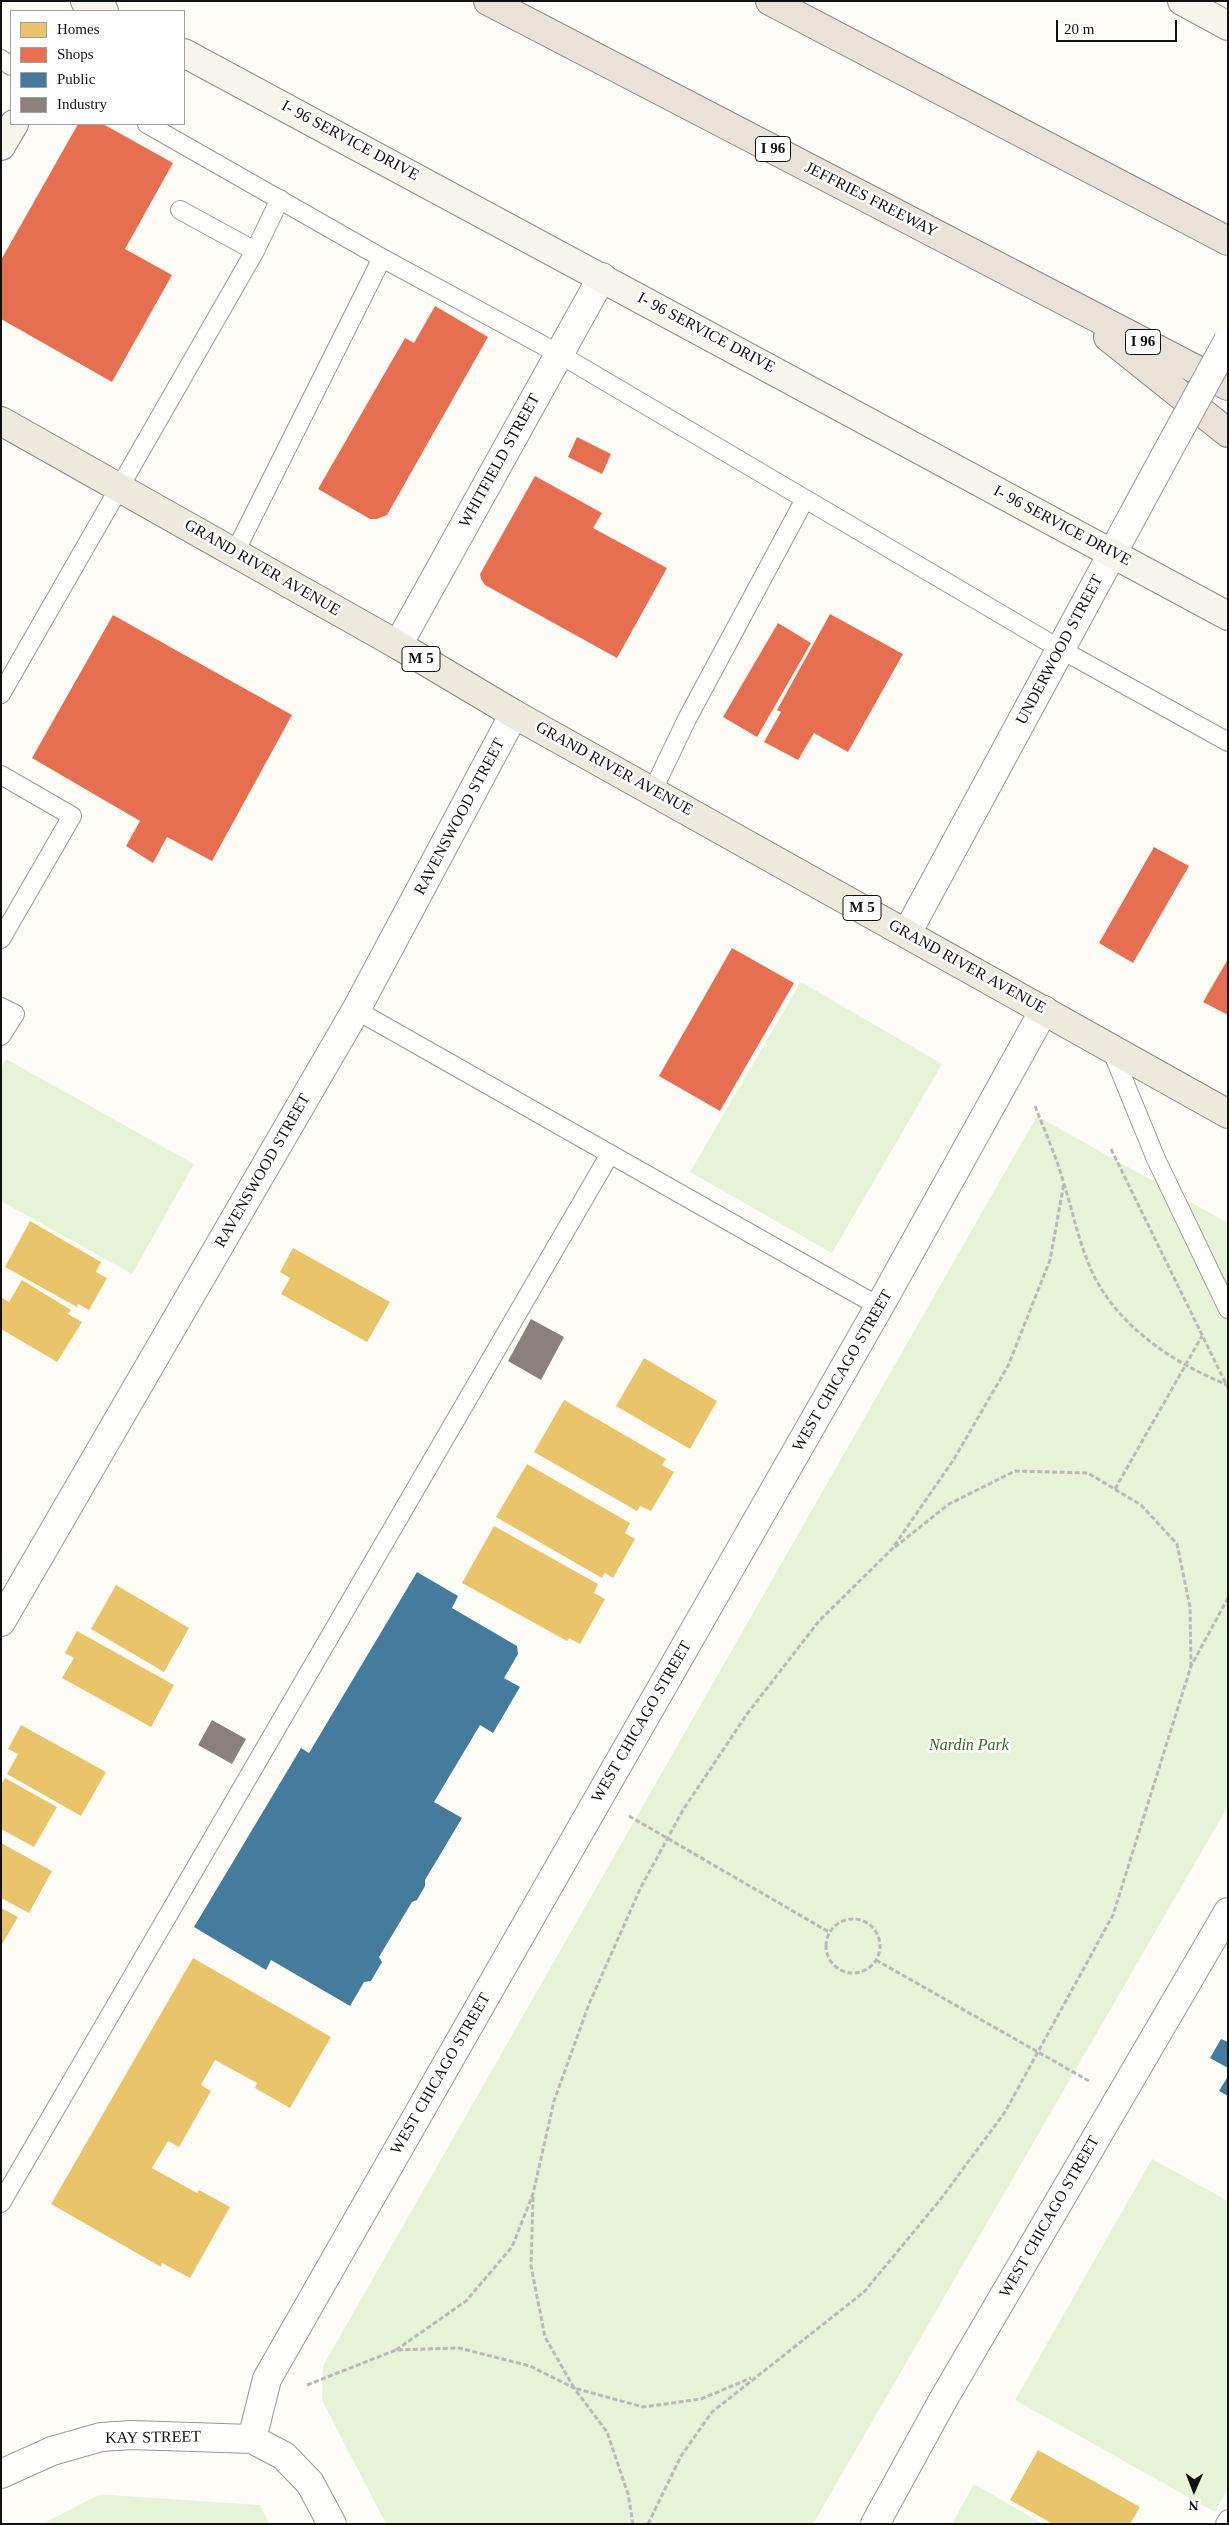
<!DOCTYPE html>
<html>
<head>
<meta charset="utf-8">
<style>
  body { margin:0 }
  #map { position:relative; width:1229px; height:2525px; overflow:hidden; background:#fdfcf7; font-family:Georgia,serif }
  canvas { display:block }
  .frame { position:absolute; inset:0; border:2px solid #111; pointer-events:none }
  .legend { position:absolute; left:10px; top:10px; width:175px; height:115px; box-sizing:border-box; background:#fff; border:1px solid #a0a0a0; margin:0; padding:6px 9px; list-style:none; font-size:15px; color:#111 }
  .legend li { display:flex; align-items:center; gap:10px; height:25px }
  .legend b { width:25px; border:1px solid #a0a0a0 }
  .north { position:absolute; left:1169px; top:2465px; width:50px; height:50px; -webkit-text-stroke:4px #fff; paint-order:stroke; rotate:181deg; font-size:14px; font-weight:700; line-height:20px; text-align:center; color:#111 }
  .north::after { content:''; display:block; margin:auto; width:18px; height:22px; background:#111; clip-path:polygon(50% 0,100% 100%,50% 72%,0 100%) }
  .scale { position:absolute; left:1056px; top:20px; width:121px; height:22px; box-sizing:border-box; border:2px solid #111; border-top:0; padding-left:6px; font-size:15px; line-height:18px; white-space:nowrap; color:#111; -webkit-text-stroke:4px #fff; paint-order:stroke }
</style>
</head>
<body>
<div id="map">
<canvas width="1229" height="2525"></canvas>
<div class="frame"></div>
<ul class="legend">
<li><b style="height:14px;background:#e9c46a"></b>Homes</li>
<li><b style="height:14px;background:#e76f51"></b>Shops</li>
<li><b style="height:14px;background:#457b9d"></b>Public</li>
<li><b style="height:14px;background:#8a817c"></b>Industry</li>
</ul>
<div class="north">N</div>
<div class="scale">20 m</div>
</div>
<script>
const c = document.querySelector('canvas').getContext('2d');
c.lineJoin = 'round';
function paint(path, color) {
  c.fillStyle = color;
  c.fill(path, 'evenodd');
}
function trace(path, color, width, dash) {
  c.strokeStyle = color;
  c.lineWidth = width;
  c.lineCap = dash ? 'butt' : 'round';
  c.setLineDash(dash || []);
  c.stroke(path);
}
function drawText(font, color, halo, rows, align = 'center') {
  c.font = font + ' Georgia,serif';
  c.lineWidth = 5;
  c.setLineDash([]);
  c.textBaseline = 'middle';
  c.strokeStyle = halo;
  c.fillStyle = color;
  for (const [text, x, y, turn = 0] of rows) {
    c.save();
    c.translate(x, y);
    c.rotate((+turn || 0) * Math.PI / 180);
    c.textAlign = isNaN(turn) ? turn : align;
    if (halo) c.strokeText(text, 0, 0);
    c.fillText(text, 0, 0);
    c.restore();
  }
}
const green = new Path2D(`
  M801,982L942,1064L832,1253L690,1172Z
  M6,1059L194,1164L132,1274L1,1201V1068Z
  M1037,1116L1228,1223V1806L813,2524H386L322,2400L323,2366Z
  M1152,2159L1228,2201V2488L1215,2512L1015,2400Z
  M974,2484L1043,2524H952Z
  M109,2495L260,2505L269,2524H42L97,2496Z`);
const homes = new Path2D(`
  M30,1221L101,1262L96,1272L107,1278L89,1310L78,1304L77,1307L5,1267Z
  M293,1248L390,1302L367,1342L281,1294L290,1278L280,1272Z
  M22,1280L71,1310L68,1314L82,1322L57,1362L1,1329V1297L9,1302Z
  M644,1358L717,1401L690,1449L616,1406Z
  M564,1400L666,1459L662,1465L674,1472L651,1511L640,1506L637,1511L534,1452Z
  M527,1464L630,1523L625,1533L635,1539L613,1578L605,1573L602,1578L496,1517Z
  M494,1526L598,1584L594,1593L605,1599L580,1644L569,1638L567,1641L462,1583Z
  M116,1585L189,1628L164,1672L91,1629Z
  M77,1631L174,1685L151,1727L62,1678L74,1658L65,1653Z
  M21,1725L106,1772L81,1816L7,1774L18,1754L8,1749Z
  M5,1778L57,1807L34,1847L1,1829V1785Z
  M1,1843L52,1871L29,1913L1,1898Z
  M1,1908L18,1917L1,1946Z
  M193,1958L331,2037L290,2108L255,2088L257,2083L215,2060L201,2085L211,2091L179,2147L168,2141L152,2168L197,2193L199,2190L230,2207L190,2278L162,2263L161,2267L51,2204Z
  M1038,2450L1140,2507L1130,2524H1053L1010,2500Z`);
const shops = new Path2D(`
  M78,124H103L173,163L125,249L172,275L112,382L1,319V260Z
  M435,306L488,337L387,515L377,519H370L318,489L405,338L414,343Z
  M577,437L611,454L602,474L568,457Z
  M535,476L602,513L593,528L667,568L617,658L485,585L481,579L480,574Z
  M830,614L903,654L848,752L814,733L798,760L764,742L781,712L777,710Z
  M113,615L292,715L212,861L167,837L153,863L126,846L140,821L32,758Z
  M778,623L811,643L757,737L723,717Z
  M1154,847L1189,866L1133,963L1099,943Z
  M732,948L794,983L720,1111L659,1076Z
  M1228,959V1015L1203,1002Z`);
const public = new Path2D(`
  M417,1572L458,1596L452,1608L517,1646L518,1654L504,1678L520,1687L493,1733L480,1725L434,1802L462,1818L425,1880V1886L417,1900L412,1902L379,1957L382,1962L371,1981L364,1982L350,2006L271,1960L266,1970L194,1927L301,1748L309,1753Z
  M1221,2039L1228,2042V2068L1210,2058Z
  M1228,2076V2096L1219,2091Z`);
const industry = new Path2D(`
  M531,1319L564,1337L541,1380L508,1361Z
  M212,1720L246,1739L232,1764L198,1745Z`);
const path = new Path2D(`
  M1035,1106C1045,1132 1057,1158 1064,1184C1074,1216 1080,1248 1095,1278C1122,1329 1175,1364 1228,1385
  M1111,1149L1228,1388
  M1115,1489L1202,1336
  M895,1547L949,1504L1015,1471L1088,1473L1141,1505L1177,1544L1190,1607L1191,1666
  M629,1816L829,1932
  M826 1946a27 27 0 1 1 54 0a27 27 0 1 1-54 0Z
  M876,1960L1089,2081
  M533,2197L531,2266L545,2337L574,2388L643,2407L701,2399L751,2378
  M396,2350L466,2301L512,2247L533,2194L554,2101L589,2004L641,1887L683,1810L747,1714L819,1621L892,1549L954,1459L1008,1366L1050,1260L1064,1183
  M307,2385L396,2350L459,2348L530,2366L574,2388L607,2432L628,2494L633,2524
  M648,2524L681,2456L712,2412L864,2292L940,2200L1005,2112L1113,1915L1191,1666L1228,1598`);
const lane = new Path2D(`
  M1,59L11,66
  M147,124L382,258L559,354L1060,649L1228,742
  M255,251L280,199
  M235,552L382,258
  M1,694L255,251L180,210
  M1,775L72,816L1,939
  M653,790L687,719L805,499
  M1,1007L15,1014L1,1036
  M356,1010L880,1307
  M1111,1049L1156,1159L1228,1309
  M1,2203L610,1154
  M1225,2524L1228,2519`);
const street = new Path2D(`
  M398,645L602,277
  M907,933L1165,456
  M1,1622L356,1010L514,714
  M252,2439L267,2379L887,1293L1044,1010
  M1,2474L52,2451L101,2437L132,2435L252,2439L284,2456L310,2483L332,2524
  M875,2524L943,2400L1228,1912`);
const secondary = new Path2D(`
  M85,1L104,11
  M1182,1L1228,26
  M184,53L1228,616
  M1,146L14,124`);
const primary = new Path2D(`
  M1,421L398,645L514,714L1228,1114`);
const highway = new Path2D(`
  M488,1L1228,386
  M770,1L1228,241
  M1108,337L1228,433`);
const streetBridge = new Path2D(`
  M1165,456L1228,341`);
const shields = [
  [773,149,35],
  [1143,342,35],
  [421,659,38],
  [862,908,38]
];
const shieldNames = [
  ["I 96",773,149],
  ["I 96",1143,342],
  ["M 5",421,659],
  ["M 5",862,908]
];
const streetNames = [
  ["I- 96 SERVICE DRIVE",350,141,28],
  ["JEFFRIES FREEWAY",871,200,27],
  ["I- 96 SERVICE DRIVE",706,333,28],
  ["WHITFIELD STREET",500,461,-61],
  ["I- 96 SERVICE DRIVE",1062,526,28],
  ["GRAND RIVER AVENUE",262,568,30],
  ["UNDERWOOD STREET",1060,650,-62],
  ["GRAND RIVER AVENUE",614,769,29],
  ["RAVENSWOOD STREET",460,817,-62],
  ["GRAND RIVER AVENUE",967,967,29],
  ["RAVENSWOOD STREET",263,1171,-60],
  ["WEST CHICAGO STREET",843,1371,-60],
  ["WEST CHICAGO STREET",642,1722,-60],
  ["WEST CHICAGO STREET",441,2074,-60],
  ["WEST CHICAGO STREET",1050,2217,-60],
  ["KAY STREET",153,2438,-1]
];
const parkNames = [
  ["Nardin Park",969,1746]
];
paint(green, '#e7f3d7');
paint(homes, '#e9c46a');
paint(shops, '#e76f51');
paint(public, '#457b9d');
paint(industry, '#8a817c');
trace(lane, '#979795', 20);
trace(street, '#979795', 30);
trace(secondary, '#8e8d8b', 30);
trace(primary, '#858482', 30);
trace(highway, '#858482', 30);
trace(path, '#b9b9b8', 3, [5, 2.5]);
trace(lane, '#fffffe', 18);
trace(street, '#fffffe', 28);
trace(secondary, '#f6f4eb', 28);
trace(primary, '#ede9dc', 28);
trace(highway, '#eae1d8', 28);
trace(streetBridge, '#979795', 30, []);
trace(streetBridge, '#fffffe', 28);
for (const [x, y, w] of shields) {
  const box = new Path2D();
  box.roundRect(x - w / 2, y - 12.5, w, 25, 4);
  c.fillStyle = '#fff';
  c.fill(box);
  trace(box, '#111', 1);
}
drawText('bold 15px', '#111', null, shieldNames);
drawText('16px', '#111', '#fff', streetNames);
drawText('italic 16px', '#2f6b1f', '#fff', parkNames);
</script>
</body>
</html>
